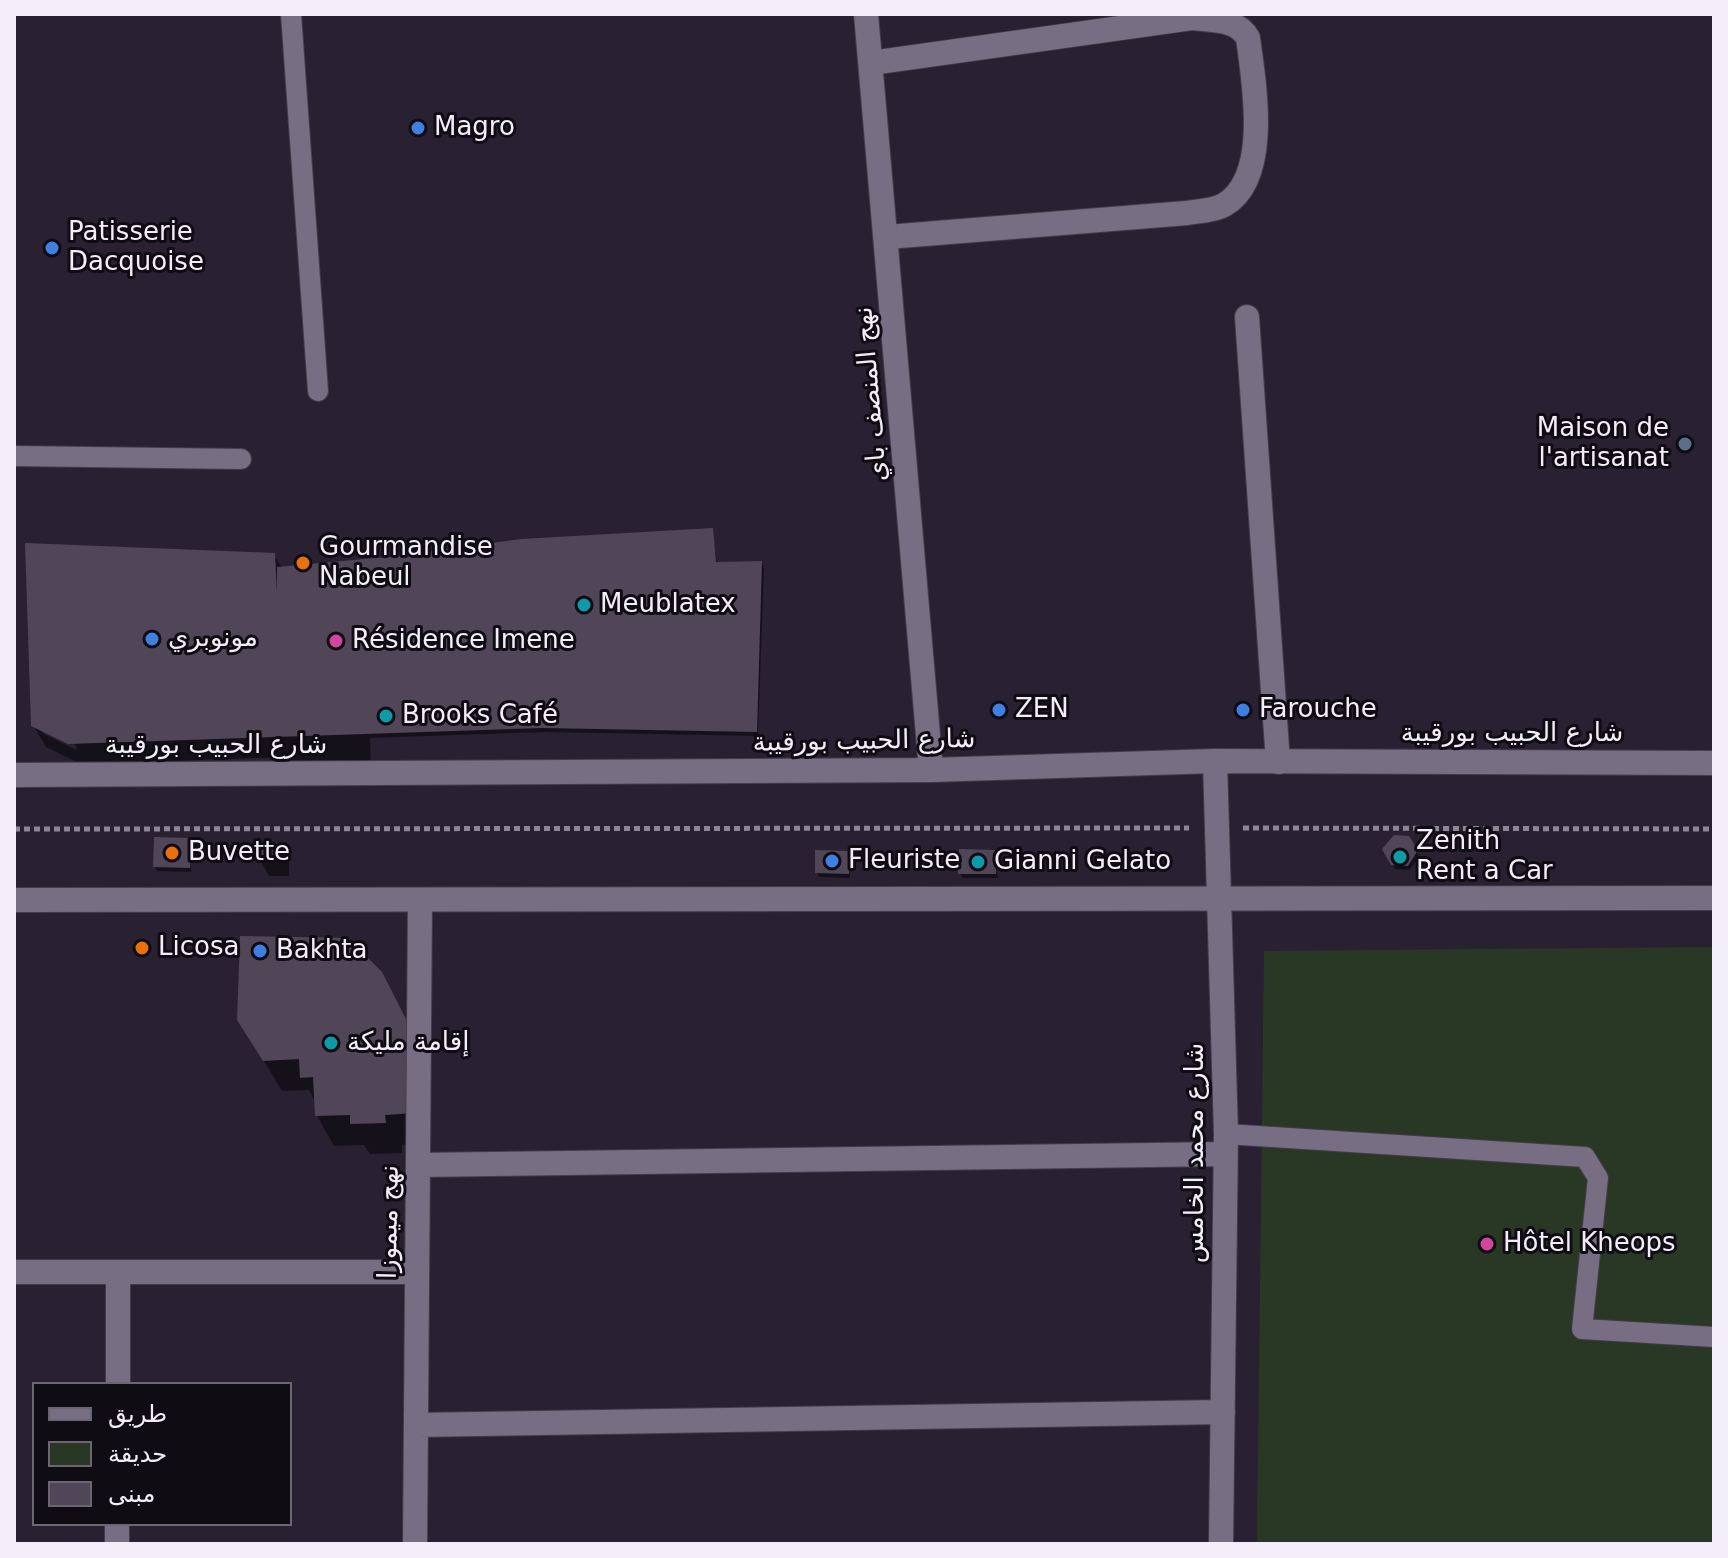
<!DOCTYPE html>
<html>
<head>
<meta charset="utf-8">
<style>
  body { margin:0 }
  #map { position:relative; width:1728px; height:1558px; overflow:hidden; background:#292132; font-family:"DejaVu Sans",Cairo,sans-serif }
  canvas { display:block }
  .frame { position:absolute; inset:0; border:16px solid #f3edf9; pointer-events:none }
  .legend { position:absolute; left:32px; top:1382px; width:260px; height:144px; box-sizing:border-box; background:#100c14; border:2px solid #6b6670; margin:0; padding:10px 14px; list-style:none; font-size:24px; color:#f3edf9 }
  .legend li { display:flex; align-items:center; gap:16px; height:40px }
  .legend b { width:40px; border:2px solid #6b6670 }
</style>
</head>
<body>
<div id="map">
<canvas width="1728" height="1558"></canvas>
<div class="frame"></div>
<ul class="legend">
<li><b style="height:10px;background:#786e83"></b>طريق</li>
<li><b style="height:22px;background:#293825"></b>حديقة</li>
<li><b style="height:22px;background:#504658"></b>مبنى</li>
</ul>
</div>
<script>
const c = document.querySelector('canvas').getContext('2d');
c.lineJoin = 'round';
function paint(path, color) {
  c.fillStyle = color;
  c.fill(path, 'evenodd');
}
function trace(path, color, width, dash) {
  c.strokeStyle = color;
  c.lineWidth = width;
  c.lineCap = dash ? 'butt' : 'round';
  c.setLineDash(dash || []);
  c.stroke(path);
}
function drawText(font, color, halo, rows, align = 'center') {
  c.font = font + ' "DejaVu Sans",Cairo,sans-serif';
  c.lineWidth = 6;
  c.setLineDash([]);
  c.textBaseline = 'middle';
  c.strokeStyle = halo;
  c.fillStyle = color;
  for (const [text, x, y, turn = 0] of rows) {
    c.save();
    c.translate(x, y);
    c.rotate((+turn || 0) * Math.PI / 180);
    c.textAlign = isNaN(turn) ? turn : align;
    if (halo) c.strokeText(text, 0, 0);
    c.fillText(text, 0, 0);
    c.restore();
  }
}
const green = new Path2D(`
  M1714,947V1544H1257L1264,951Z`);
const shadow = new Path2D(`
  M712,530L717,564L761,563L764,567L758,736L545,732L370,738L371,764L296,766L291,757L81,764L46,747L33,725L274,555L282,568ZM42,729L77,746L76,750L42,733Z
  M1408,838L1419,856L1410,870L1395,869L1385,849Z
  M189,840L191,872L157,871L155,866Z
  M279,845L289,861V876H269L260,860Z
  M995,852L998,878H963L960,873Z
  M848,853L850,878L819,877L817,873Z
  M258,1051L427,1059L430,1143L402,1145V1153L370,1154L364,1145L334,1146L317,1116L316,1103L309,1090L282,1091Z`);
const building = new Path2D(`
  M713,528L716,562L762,561L757,732L542,728L68,744L31,726L25,543L275,553L277,592V567L397,556L521,539Z
  M1394,835L1409,836L1418,850L1408,866L1391,865L1382,849Z
  M154,837L191,838L190,868L153,867Z
  M258,843H281V860L258,861Z
  M959,849L997,850L996,874H958Z
  M815,850L849,851V874L815,873Z
  M240,936L348,938L382,972L410,1027L414,1113L385,1115L386,1123L350,1124V1115L315,1116L313,1077L300,1078L299,1059L263,1061L237,1020Z`);
const path = new Path2D(`
  M1243,828L1714,829
  M14,829L1189,828`);
const service = new Path2D(`
  M291,14L318,391
  M14,456L241,459
  M1226,1134L1585,1157L1598,1178L1582,1329L1714,1337`);
const minor = new Path2D(`
  M871,63L1192,18C1212,21 1237,18 1248,38C1254,83 1271,178 1224,205C1213,211 1199,211 1187,213L887,237
  M1247,317L1278,762
  M1215,761L1226,1134L1221,1544
  M419,1165L1225,1154
  M14,1272H417
  M118,1384V1272
  M416,1425L1223,1412
  M117,1544V1524
  M415,1544L420,901`);
const tertiary = new Path2D(`
  M866,14L931,770
  M14,775L931,770L1215,761L1714,763
  M14,900L1714,898`);
const markers = [
  [418,128,8,"#3f7fe0"],
  [52,248,8,"#3f7fe0"],
  [1685,444,8,"#5c6f8a"],
  [303,563,8,"#e8710a"],
  [584,605,8,"#0f9aa8"],
  [152,639,8,"#3f7fe0"],
  [336,641,8,"#d1479c"],
  [999,710,8,"#3f7fe0"],
  [1243,710,8,"#3f7fe0"],
  [386,716,8,"#0f9aa8"],
  [172,853,8,"#e8710a"],
  [1400,857,8,"#0f9aa8"],
  [832,861,8,"#3f7fe0"],
  [978,862,8,"#0f9aa8"],
  [142,948,8,"#e8710a"],
  [260,951,8,"#3f7fe0"],
  [331,1043,8,"#0f9aa8"],
  [1487,1244,8,"#d1479c"]
];
const poiNames = [
  ["Magro",434,128],
  ["Patisserie",68,233],
  ["Dacquoise",68,263],
  ["Maison de",1669,429,"right"],
  ["l'artisanat",1669,459,"right"],
  ["Gourmandise",319,548],
  ["Nabeul",319,578],
  ["Meublatex",600,605],
  ["مونوبري",168,639],
  ["Résidence Imene",352,641],
  ["ZEN",1015,710],
  ["Farouche",1259,710],
  ["Brooks Café",402,716],
  ["Zenith",1416,842],
  ["Rent a Car",1416,872],
  ["Buvette",188,853],
  ["Fleuriste",848,861],
  ["Gianni Gelato",994,862],
  ["Licosa",158,948],
  ["Bakhta",276,951],
  ["إقامة مليكة",347,1043],
  ["Hôtel Kheops",1503,1244]
];
const streetNames = [
  ["نهج المنصف باي",872,394,-95],
  ["شارع الحبيب بورقيبة",1512,734],
  ["شارع الحبيب بورقيبة",864,742,-1],
  ["شارع الحبيب بورقيبة",216,746],
  ["شارع محمد الخامس",1196,1153,-90],
  ["نهج ميموزا",390,1222,-89]
];
paint(green, '#293825');
paint(shadow, '#0007');
paint(building, '#504658');
trace(service, '#443c4b', 22);
trace(minor, '#443c4b', 26);
trace(tertiary, '#443c4b', 26);
trace(path, '#8d8694', 5, [6, 4]);
trace(service, '#786e83', 20);
trace(minor, '#786e83', 24);
trace(tertiary, '#786e83', 24);
for (const [x, y, r, color] of markers) {
  const dot = new Path2D();
  dot.arc(x, y, r, 0, 2 * Math.PI);
  c.fillStyle = color;
  c.fill(dot);
  trace(dot, '#100c14', 3);
}
drawText('26px', '#f3edf9', '#100c14', poiNames, 'left');
drawText('26px', '#f3edf9', '#100c14', streetNames);
</script>
</body>
</html>
